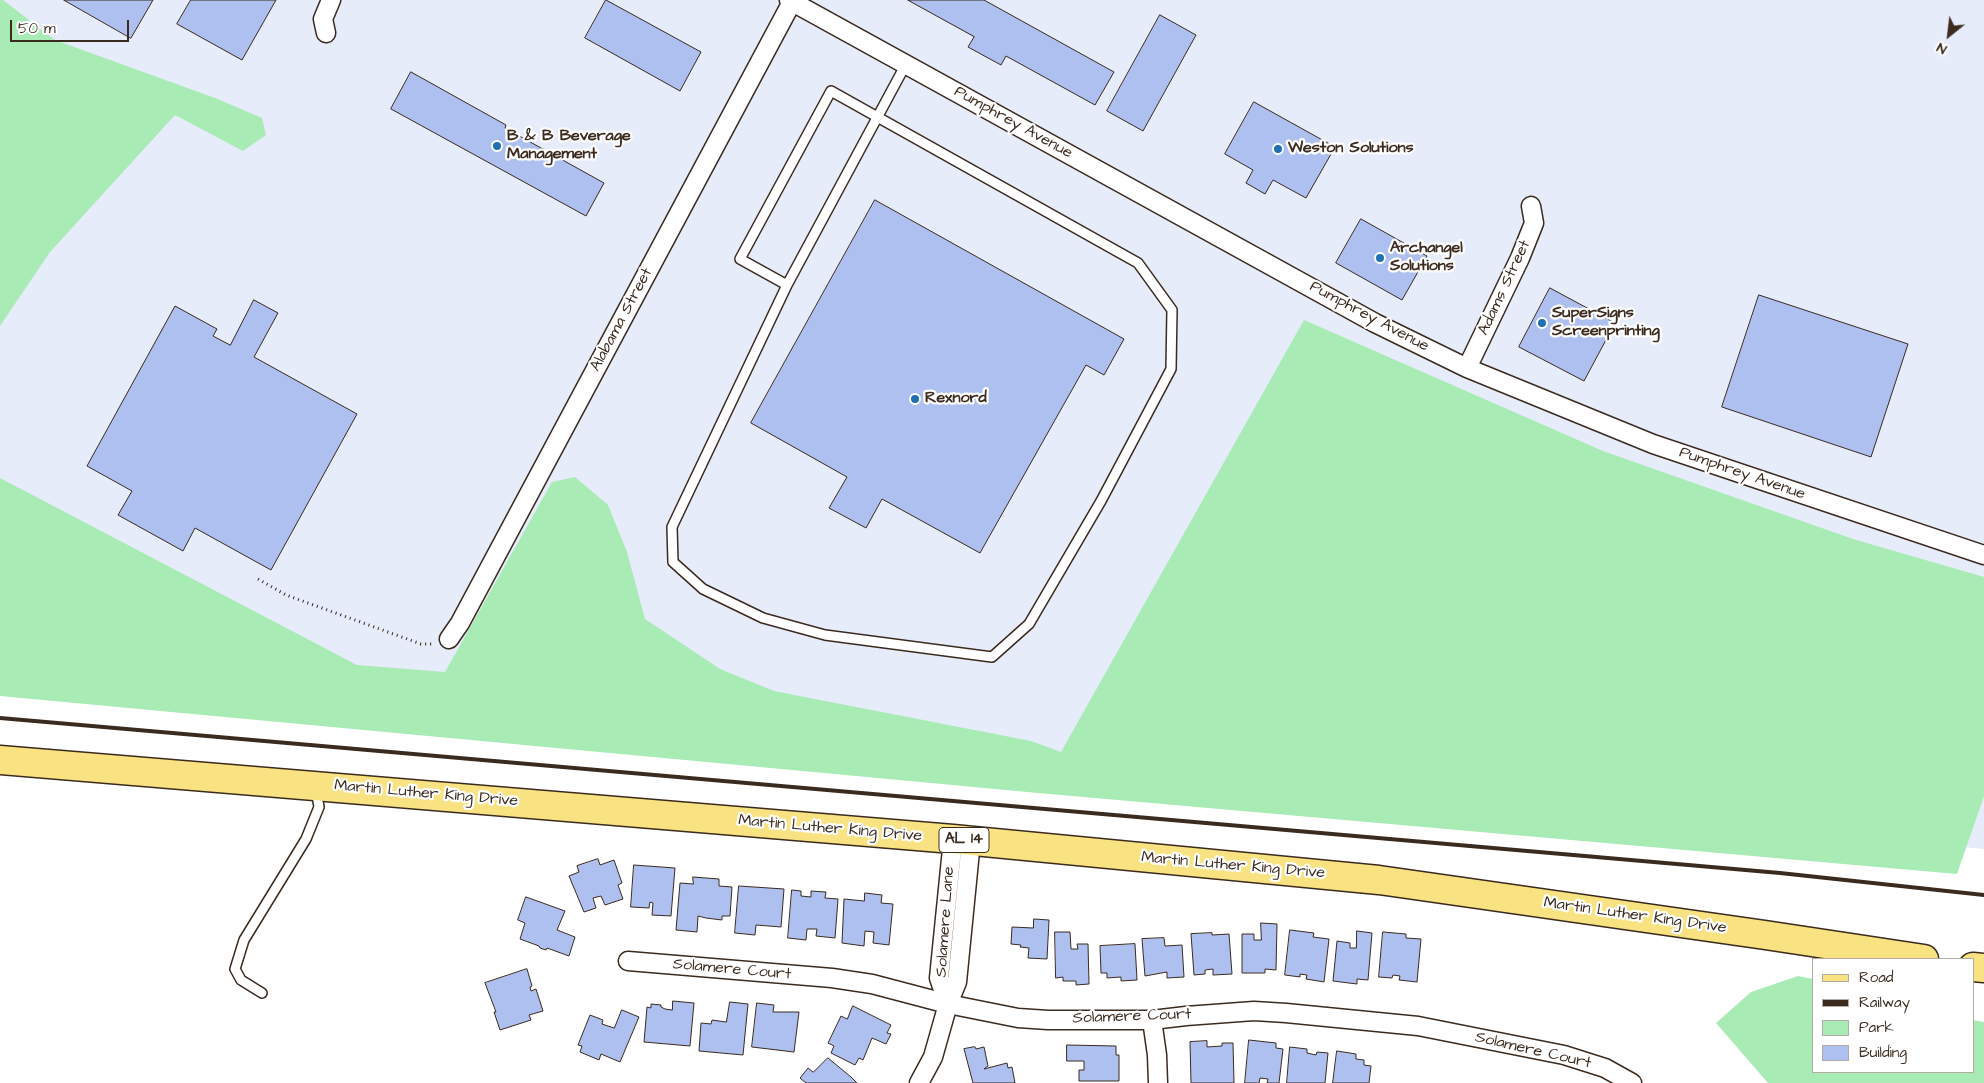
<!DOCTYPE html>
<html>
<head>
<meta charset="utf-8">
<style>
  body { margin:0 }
  #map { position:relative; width:1984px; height:1083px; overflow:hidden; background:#fff; font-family:"Architects Daughter",sans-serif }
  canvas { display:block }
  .legend { position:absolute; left:1812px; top:958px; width:162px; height:115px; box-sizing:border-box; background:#fff; border:1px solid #b1aaa5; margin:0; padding:6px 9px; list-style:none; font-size:15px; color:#3b2a1e }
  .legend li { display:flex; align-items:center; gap:10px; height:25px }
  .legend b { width:25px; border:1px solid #b1aaa5 }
  .north { position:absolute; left:1924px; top:10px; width:50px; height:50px; -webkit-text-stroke:4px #fff; paint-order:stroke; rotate:209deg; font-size:14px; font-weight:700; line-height:20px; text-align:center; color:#3b2a1e }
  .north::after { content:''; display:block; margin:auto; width:18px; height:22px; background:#3b2a1e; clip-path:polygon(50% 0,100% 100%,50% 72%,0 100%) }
  .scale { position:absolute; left:10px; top:20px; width:119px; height:22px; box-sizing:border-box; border:2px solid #3b2a1e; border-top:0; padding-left:6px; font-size:15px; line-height:18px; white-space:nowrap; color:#3b2a1e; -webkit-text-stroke:4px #fff; paint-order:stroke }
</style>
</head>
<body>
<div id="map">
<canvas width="1984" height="1083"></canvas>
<ul class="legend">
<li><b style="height:6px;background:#f8e281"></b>Road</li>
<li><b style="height:6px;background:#3b2a1e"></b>Railway</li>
<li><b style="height:14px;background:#a9ebb5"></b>Park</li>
<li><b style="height:14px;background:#adc0ef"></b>Building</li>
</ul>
<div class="north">N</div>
<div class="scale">50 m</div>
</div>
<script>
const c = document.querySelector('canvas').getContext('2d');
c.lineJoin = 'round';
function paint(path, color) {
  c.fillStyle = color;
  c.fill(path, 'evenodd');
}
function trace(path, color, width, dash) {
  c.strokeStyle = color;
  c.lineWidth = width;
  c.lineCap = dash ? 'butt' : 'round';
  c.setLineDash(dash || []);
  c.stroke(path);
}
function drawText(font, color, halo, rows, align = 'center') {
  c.font = font + ' "Architects Daughter",sans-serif';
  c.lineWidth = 4.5;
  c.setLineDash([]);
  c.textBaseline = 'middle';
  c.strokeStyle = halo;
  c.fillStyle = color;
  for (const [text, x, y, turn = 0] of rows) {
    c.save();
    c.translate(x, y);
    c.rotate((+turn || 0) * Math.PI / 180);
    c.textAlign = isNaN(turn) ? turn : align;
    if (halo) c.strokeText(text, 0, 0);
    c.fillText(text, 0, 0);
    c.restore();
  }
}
const built = new Path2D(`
  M0,0H1984V849L0,678Z`);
const green = new Path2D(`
  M0,0H3L55,40L215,98L262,118L266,135L243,151L175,115L50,252L0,326Z
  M1304,320L1603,451L1853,539L1984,577V796L1957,874L1038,793L0,696V478L357,665L445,672L552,482L575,477L608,505L627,552L645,619L720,669L774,691L1031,741L1061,752Z
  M1798,976L1813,979V1072H1973V1020L1984,1022V1083H1768L1716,1023L1751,992Z`);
const building = new Path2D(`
  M64,0H153L131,38Z
  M191,0H276L242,60L177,24Z
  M606,0L701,52L680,91L585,38Z
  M908,0H984L1114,72L1095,105L1006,56L1001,65L968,47L974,37Z
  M1160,15L1196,35L1143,131L1107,111Z
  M411,72L506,125L505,128L604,183L586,216L391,109Z
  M1254,102L1335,147L1306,198L1273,180L1265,194L1246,183L1253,170L1225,154Z
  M875,200L1124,339L1104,375L1086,365L980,553L882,499L866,528L829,508L847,477L751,423Z
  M1361,219L1427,256L1402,300L1336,263Z
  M1550,288L1615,323L1584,381L1519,347Z
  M1759,295L1908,344L1871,457L1722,407Z
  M254,300L278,313L254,357L357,414L271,570L195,528L183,551L118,515L132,491L87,466L175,306L217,329L213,336L230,345Z
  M598,859L600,865L614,860L622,883L618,885L623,899L605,905L601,896L593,898L596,908L584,912L569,876L579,872L577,866Z
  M634,865L675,868L671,916L652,915L653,903L650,902L649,908L631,907Z
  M693,877L719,879V886L732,887L730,916H722V920L706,918L698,916L697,932L676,930L680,883L693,884Z
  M739,886L784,889L781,927L756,925L755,935L735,933Z
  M792,890L801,891V896L811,897V891L826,892L825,898L838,899L835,938L816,936L817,929H807L806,940L788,938Z
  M865,893L882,895L881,903L893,904L889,945L873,943L874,932L865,931L864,946L842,943L844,899L864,901Z
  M526,897L565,911L557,930L575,937L569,956L547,948L546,950L540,948L539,946L520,939L525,923L518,920Z
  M1034,919L1049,920L1047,959L1028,958L1029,948L1020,947L1021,945L1011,944L1012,927L1033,928Z
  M1261,923L1277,924L1276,970L1265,969V973H1242V934H1254V940H1261Z
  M1290,930L1314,933L1313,937L1329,939L1324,982L1306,979L1307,975L1300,974V977L1285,975Z
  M1357,931L1372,933L1368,980L1357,979V984L1333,981L1337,941L1350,943V948H1356Z
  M1055,932H1070L1071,949H1078L1077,944H1088L1089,984L1076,985V981H1063V977L1056,978Z
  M1383,932L1406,934V938L1421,939L1417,982L1399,980L1400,976L1393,975L1392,978L1379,977Z
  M1212,933V935L1229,934L1232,974L1213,975V969L1205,970V974L1194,975L1191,934Z
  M1164,938L1165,946L1182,945L1184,977L1167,978V972L1145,976L1142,939Z
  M1135,944L1137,980L1121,981V977L1107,978V973H1101L1100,946Z
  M527,969L532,986L530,987L531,991L536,989L543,1011L529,1015L531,1020L500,1030L494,1012H496L485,983Z
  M673,1001L694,1003L690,1046L644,1042L647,1007L651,1008V1004L661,1005V1007L665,1009L672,1010Z
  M730,1002L748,1004L743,1055L699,1051L701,1023L711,1024L712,1020L726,1022Z
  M757,1003L774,1005L773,1012H799L794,1052L752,1047Z
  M853,1006L891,1025L887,1033L891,1034L886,1044L872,1038L863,1060L859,1058L855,1065L831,1053L834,1046L828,1043L841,1016L847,1019Z
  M622,1010L639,1017L620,1062L601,1054L599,1060L580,1052L582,1046L578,1045L590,1015L603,1020L602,1024L614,1028Z
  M1249,1040L1276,1043V1048L1283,1049L1279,1083H1267L1268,1079L1260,1078L1259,1083H1245Z
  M1207,1041V1047L1222,1046V1043H1233L1234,1083H1191L1190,1042Z
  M1067,1045L1116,1046V1055H1119V1081H1079V1070H1084V1061H1067Z
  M975,1047L976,1049L984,1047L988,1066L984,1069L1007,1063L1008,1068L1012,1067L1015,1083H973L964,1049Z
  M1290,1047L1307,1049V1053L1316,1055L1317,1052L1328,1053L1325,1083H1287Z
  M1337,1051L1356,1054V1059L1364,1060V1065L1371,1066L1369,1083H1333Z
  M828,1058L851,1077L857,1083H806L800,1078L808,1068L813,1072Z`);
const path = new Path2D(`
  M258,579L286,595L421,644H434`);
const lane = new Path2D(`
  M787,285L672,527L673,562L703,589L763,618L825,635L992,657L1029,624L1101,501L1171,369L1172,310L1138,263L831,91L740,259L787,285L906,64
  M262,993L241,980L235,969L244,940L306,839L319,807L316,790`);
const street = new Path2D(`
  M789,0L1375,323L1467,368L1653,444L1984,555
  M326,33L323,19L331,0
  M1467,368L1520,258L1534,223L1531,206
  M449,639L460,623C572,416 681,207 793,0
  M628,961L832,978L872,984L948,1004L1018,1018L1048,1020H1152L1186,1016L1254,1011L1286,1013L1418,1026L1564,1055L1605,1068L1632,1083
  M948,1004L939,978L953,839
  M1152,1020L1157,1055L1158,1083
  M919,1083L933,1057L948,1004L957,982L971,841`);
const primary = new Path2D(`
  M0,760L953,839L1379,880L1765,935L1924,959
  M1973,967L1984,968`);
const rail = new Path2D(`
  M0,718L1780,873L1984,895`);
const markers = [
  [497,146,5,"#1f6fb2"],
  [1278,149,5,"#1f6fb2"],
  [1380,258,5,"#1f6fb2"],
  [1542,323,5,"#1f6fb2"],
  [915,399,5,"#1f6fb2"]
];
const shields = [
  [964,840,50]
];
const shieldNames = [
  ["AL 14",964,840]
];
const streetNames = [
  ["Pumphrey Avenue",1013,123,29],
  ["Adams Street",1505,288,-65],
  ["Pumphrey Avenue",1369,317,28],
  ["Alabama Street",622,320,-62],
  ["Pumphrey Avenue",1742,474,19],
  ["Martin Luther King Drive",426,794,5],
  ["Martin Luther King Drive",830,829,5],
  ["Martin Luther King Drive",1233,866,5],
  ["Martin Luther King Drive",1635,916,8],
  ["Solamere Lane",946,922,-86],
  ["Solamere Court",732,970,5],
  ["Solamere Court",1132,1017,-2],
  ["Solamere Court",1533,1051,13]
];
const poiNames = [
  ["B & B Beverage",507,137],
  ["Management",507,155],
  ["Weston Solutions",1288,149],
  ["Archangel",1390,249],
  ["Solutions",1390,267],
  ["SuperSigns",1552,314],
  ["Screenprinting",1552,332],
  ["Rexnord",925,399]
];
paint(built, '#e6ecfa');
paint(green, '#a9ebb5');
paint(building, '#adc0ef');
trace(building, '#3b2a1e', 1);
trace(lane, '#3b2a1e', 12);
trace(street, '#3b2a1e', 21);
trace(primary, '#3b2a1e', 31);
trace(path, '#3b2a1e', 3, [1, 4]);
trace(lane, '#fff', 9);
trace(street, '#fff', 18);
trace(primary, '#f8e281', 28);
trace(rail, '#3b2a1e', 4);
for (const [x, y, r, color] of markers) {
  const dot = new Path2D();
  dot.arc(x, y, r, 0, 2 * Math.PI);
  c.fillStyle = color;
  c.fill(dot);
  trace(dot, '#fff', 2);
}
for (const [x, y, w] of shields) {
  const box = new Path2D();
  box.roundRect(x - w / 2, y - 12.5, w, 25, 4);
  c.fillStyle = '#fff';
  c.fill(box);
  trace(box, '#3b2a1e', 1);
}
drawText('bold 15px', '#3b2a1e', null, shieldNames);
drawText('16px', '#3b2a1e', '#fff', streetNames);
drawText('bold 16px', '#3b2a1e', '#fff', poiNames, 'left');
</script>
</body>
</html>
